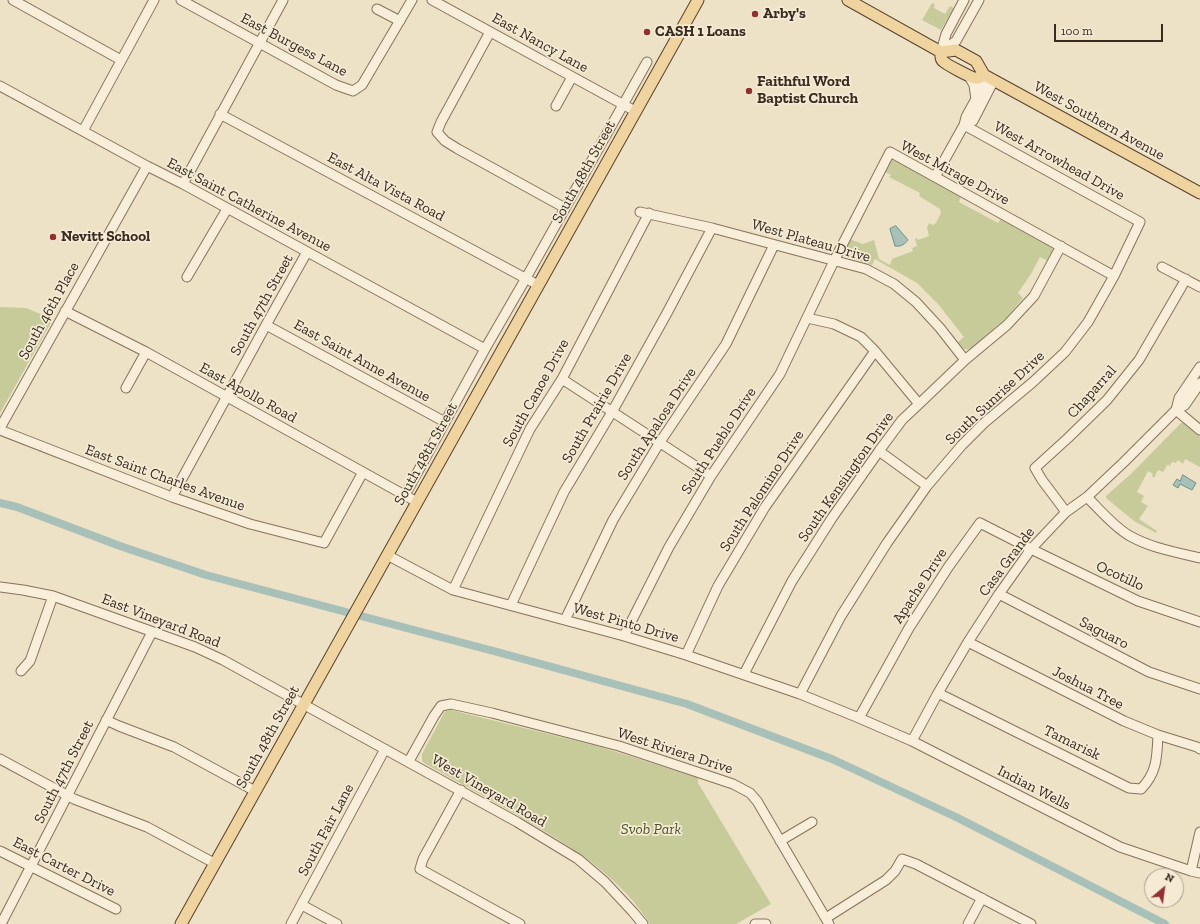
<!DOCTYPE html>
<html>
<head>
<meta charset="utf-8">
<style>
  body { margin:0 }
  #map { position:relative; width:1200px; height:924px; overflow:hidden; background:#ede1c6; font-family:"Zilla Slab",serif }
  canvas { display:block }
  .north { position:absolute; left:1144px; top:868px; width:40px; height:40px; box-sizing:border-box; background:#f5ebd5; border:1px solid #aa9e8c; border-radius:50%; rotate:29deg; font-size:11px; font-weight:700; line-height:16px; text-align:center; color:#392b1f }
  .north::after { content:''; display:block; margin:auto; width:14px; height:18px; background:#952e31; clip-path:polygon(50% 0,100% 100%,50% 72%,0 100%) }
  .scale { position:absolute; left:1054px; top:24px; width:109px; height:18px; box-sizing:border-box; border:2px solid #392b1f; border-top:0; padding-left:5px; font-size:12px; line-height:14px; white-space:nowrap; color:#392b1f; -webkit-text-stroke:3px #f5ebd5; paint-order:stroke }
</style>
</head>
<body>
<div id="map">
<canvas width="1200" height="924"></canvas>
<div class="north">N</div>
<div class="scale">100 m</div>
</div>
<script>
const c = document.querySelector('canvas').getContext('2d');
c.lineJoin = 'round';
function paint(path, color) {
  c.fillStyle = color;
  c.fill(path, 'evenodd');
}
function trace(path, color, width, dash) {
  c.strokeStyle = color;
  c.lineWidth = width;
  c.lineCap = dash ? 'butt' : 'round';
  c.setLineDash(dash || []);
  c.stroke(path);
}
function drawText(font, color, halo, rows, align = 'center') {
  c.font = font + ' "Zilla Slab",serif';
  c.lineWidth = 3.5;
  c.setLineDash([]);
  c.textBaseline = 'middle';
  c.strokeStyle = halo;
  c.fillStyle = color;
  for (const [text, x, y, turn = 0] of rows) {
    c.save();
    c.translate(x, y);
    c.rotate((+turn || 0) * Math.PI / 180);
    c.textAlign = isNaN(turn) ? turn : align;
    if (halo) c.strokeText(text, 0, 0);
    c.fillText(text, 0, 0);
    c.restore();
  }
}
const green = new Path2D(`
  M932,3L935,5L934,8L945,14L950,6L954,8L941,30L922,20Z
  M892,160L896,161L961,196L959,202L998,223L1002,217L1052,245L1053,250L1048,261L1040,257L1031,274L1018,293L1023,298L1006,318L971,349C964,351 962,347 958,342L964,337L938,304L917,283L875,259L872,265L841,255L849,239L863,244L874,240L879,259L890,265L892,259L913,251L912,248L917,246L915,239L917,238L918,240L929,236L927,228L929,223L933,225L936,223L941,213L940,209L919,196L920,193L889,177L891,175L884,171L889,162Z
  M0,307L26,308L53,319L0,413Z
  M1182,422L1200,436V467L1185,459L1183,464L1178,460L1176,463L1172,462L1170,466L1168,464L1163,472L1158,470L1154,478L1152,476L1153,474L1148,471L1137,492L1144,496L1141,502L1148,506L1139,519L1157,531L1156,533L1134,521L1106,498V496L1132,473Z
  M451,710L601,747L698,778V783L771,904L736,924H650C623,881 583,855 541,829C503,806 463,785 424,763L422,761V754L444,713L446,711Z`);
const water = new Path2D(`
  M896,226L908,240C905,244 901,247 895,246L890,229Z
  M1183,475L1196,483L1192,490L1180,484L1178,488L1173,485L1177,479L1180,481Z`);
const canal = new Path2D(`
  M0,503L17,507L120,546L206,575L501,653L687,704L832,759L958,818L1165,924`);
const minor = new Path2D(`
  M13,0L121,60
  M181,0L336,85L353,91L362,85L412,0
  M432,0L635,111
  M377,9L400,21
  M490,32L441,122L437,132L445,141L458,149L565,208
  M941,52L956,41L979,0
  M941,52L946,34L964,0
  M968,75L974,85L976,100
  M0,86L147,166L183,184L485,349
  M556,106L572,77
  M220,114L538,285
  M964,125L973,121L994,80
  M83,131L154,0
  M935,177L964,125L966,117L982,88L984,75
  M183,184L283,0
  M640,212L712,228L866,269L894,284L916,302L940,328L965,360
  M1162,267L1200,287
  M187,277L227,209
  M65,311L146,352L417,502
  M807,318L834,324L861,337L875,351L919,404
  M266,325L445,422
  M562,379L711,476
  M126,388L146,352
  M1176,410L1179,398L1200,367
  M1176,410L1200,430
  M0,428L147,166
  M0,430L172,497L250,524L324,543L363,472
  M879,451L927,486
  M405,495L485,349L526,278L647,62
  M172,497L266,325L307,252
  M1087,497C1099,509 1115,528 1130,536C1151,548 1176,552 1200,558
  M1066,512L1042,480L1035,468L1068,438L1107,400L1139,360L1186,279
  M387,555L453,590L624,636L686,655L800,694L859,718L912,741L1120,847L1191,871L1200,873
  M0,587L23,590L53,596L195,647L223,660L517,822L578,859L605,882L633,912L643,924
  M453,590L530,429L562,379L649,213
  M999,594L1149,672L1200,689
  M511,605L564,492L612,412L667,313L712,228
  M565,620L613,520L660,442L726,344L774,245
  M624,636L669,547L711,476L780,374L834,261L890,152L1114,276
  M968,642L1124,721L1158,735L1197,747L1200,749
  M686,655L718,586L765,507L875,351
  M21,671L30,661L53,596
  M744,674L792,581L832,518L879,451L902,420L919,404L965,360L1007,325L1034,296L1061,246
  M938,693L1129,788L1141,789C1157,773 1157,757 1158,735
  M800,694L841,616L887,543L927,486L962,445L984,423L1033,382L1065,352L1088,322L1114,276L1140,222L964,125
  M859,718L909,628L949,566L980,523L1031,549L1138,601L1200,622
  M106,720L119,726L174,747L255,791
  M912,741L938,693L968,642L999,594L1031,549L1066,512L1087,497L1124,462L1176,410L1185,405L1200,383
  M0,759L74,799L147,827L214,863
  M409,761L434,716L441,706L451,704L492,713L619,746L733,784L750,793L757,801L829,924
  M461,790L423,859L420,869L520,924
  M780,841L812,822
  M0,851L116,909
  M1191,871L1200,832
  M302,905L337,924
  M826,918L886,880L895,871L902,859L916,864L1031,924
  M1,924L152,632
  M291,924L385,749
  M755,924H766
  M968,924L982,898`);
const major = new Path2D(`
  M848,0L941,52L956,50L976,61L984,75L1200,193
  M941,52C941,55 940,59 943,61C945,64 972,78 975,78C979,79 981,77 984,75
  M181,924L698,0`);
const markers = [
  [755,14,4,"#952e31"],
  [647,32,4,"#952e31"],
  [749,91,4,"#952e31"],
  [53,237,4,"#952e31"]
];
const poiNames = [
  ["Arby's",763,14],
  ["CASH 1 Loans",655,32],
  ["Faithful Word",757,82],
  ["Baptist Church",757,99],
  ["Nevitt School",61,237]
];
const streetNames = [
  ["East Nancy Lane",540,43,29],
  ["East Burgess Lane",294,45,28],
  ["West Southern Avenue",1099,121,29],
  ["West Arrowhead Drive",1059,161,29],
  ["South 48th Street",584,172,-61],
  ["West Mirage Drive",955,173,28],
  ["East Alta Vista Road",386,187,28],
  ["East Saint Catherine Avenue",249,205,28],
  ["West Plateau Drive",811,241,16],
  ["South 47th Street",262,305,-61],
  ["South 46th Place",49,311,-61],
  ["East Saint Anne Avenue",362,361,29],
  ["Chaparral",1092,392,-48],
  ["East Apollo Road",248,393,29],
  ["South Canoe Drive",536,393,-61],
  ["South Sunrise Drive",995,398,-43],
  ["South Prairie Drive",597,408,-60],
  ["South Apalosa Drive",657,424,-57],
  ["South Pueblo Drive",719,441,-57],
  ["South 48th Street",426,454,-61],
  ["South Kensington Drive",846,477,-55],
  ["East Saint Charles Avenue",165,478,20],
  ["South Palomino Drive",762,491,-57],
  ["Casa Grande",1007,562,-53],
  ["Ocotillo",1120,576,25],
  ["Apache Drive",920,586,-57],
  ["East Vineyard Road",161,621,21],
  ["West Pinto Drive",626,623,16],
  ["Saguaro",1104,633,27],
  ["Joshua Tree",1088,688,27],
  ["South 48th Street",268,737,-61],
  ["Tamarisk",1072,743,26],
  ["West Riviera Drive",675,751,18],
  ["South 47th Street",64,772,-63],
  ["Indian Wells",1034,788,27],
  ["West Vineyard Road",489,791,30],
  ["South Fair Lane",326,830,-62],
  ["East Carter Drive",64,867,27]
];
const parkNames = [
  ["Svob Park",651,830]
];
paint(green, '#c7cb9a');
paint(water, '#a7c1b9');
trace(water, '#6e8f86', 1);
trace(canal, '#a7c1b9', 8);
trace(minor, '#88725c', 11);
trace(major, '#564130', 13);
trace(minor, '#f8eed9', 9);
trace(major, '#efd49f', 11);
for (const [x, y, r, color] of markers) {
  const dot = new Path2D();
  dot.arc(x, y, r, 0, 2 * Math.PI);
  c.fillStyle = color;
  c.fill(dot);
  trace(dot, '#f5ebd5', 1.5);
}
drawText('bold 15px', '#392b1f', '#f5ebd5', poiNames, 'left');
drawText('15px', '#392b1f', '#f5ebd5', streetNames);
drawText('italic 15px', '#4a5427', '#f5ebd5', parkNames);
</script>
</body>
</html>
